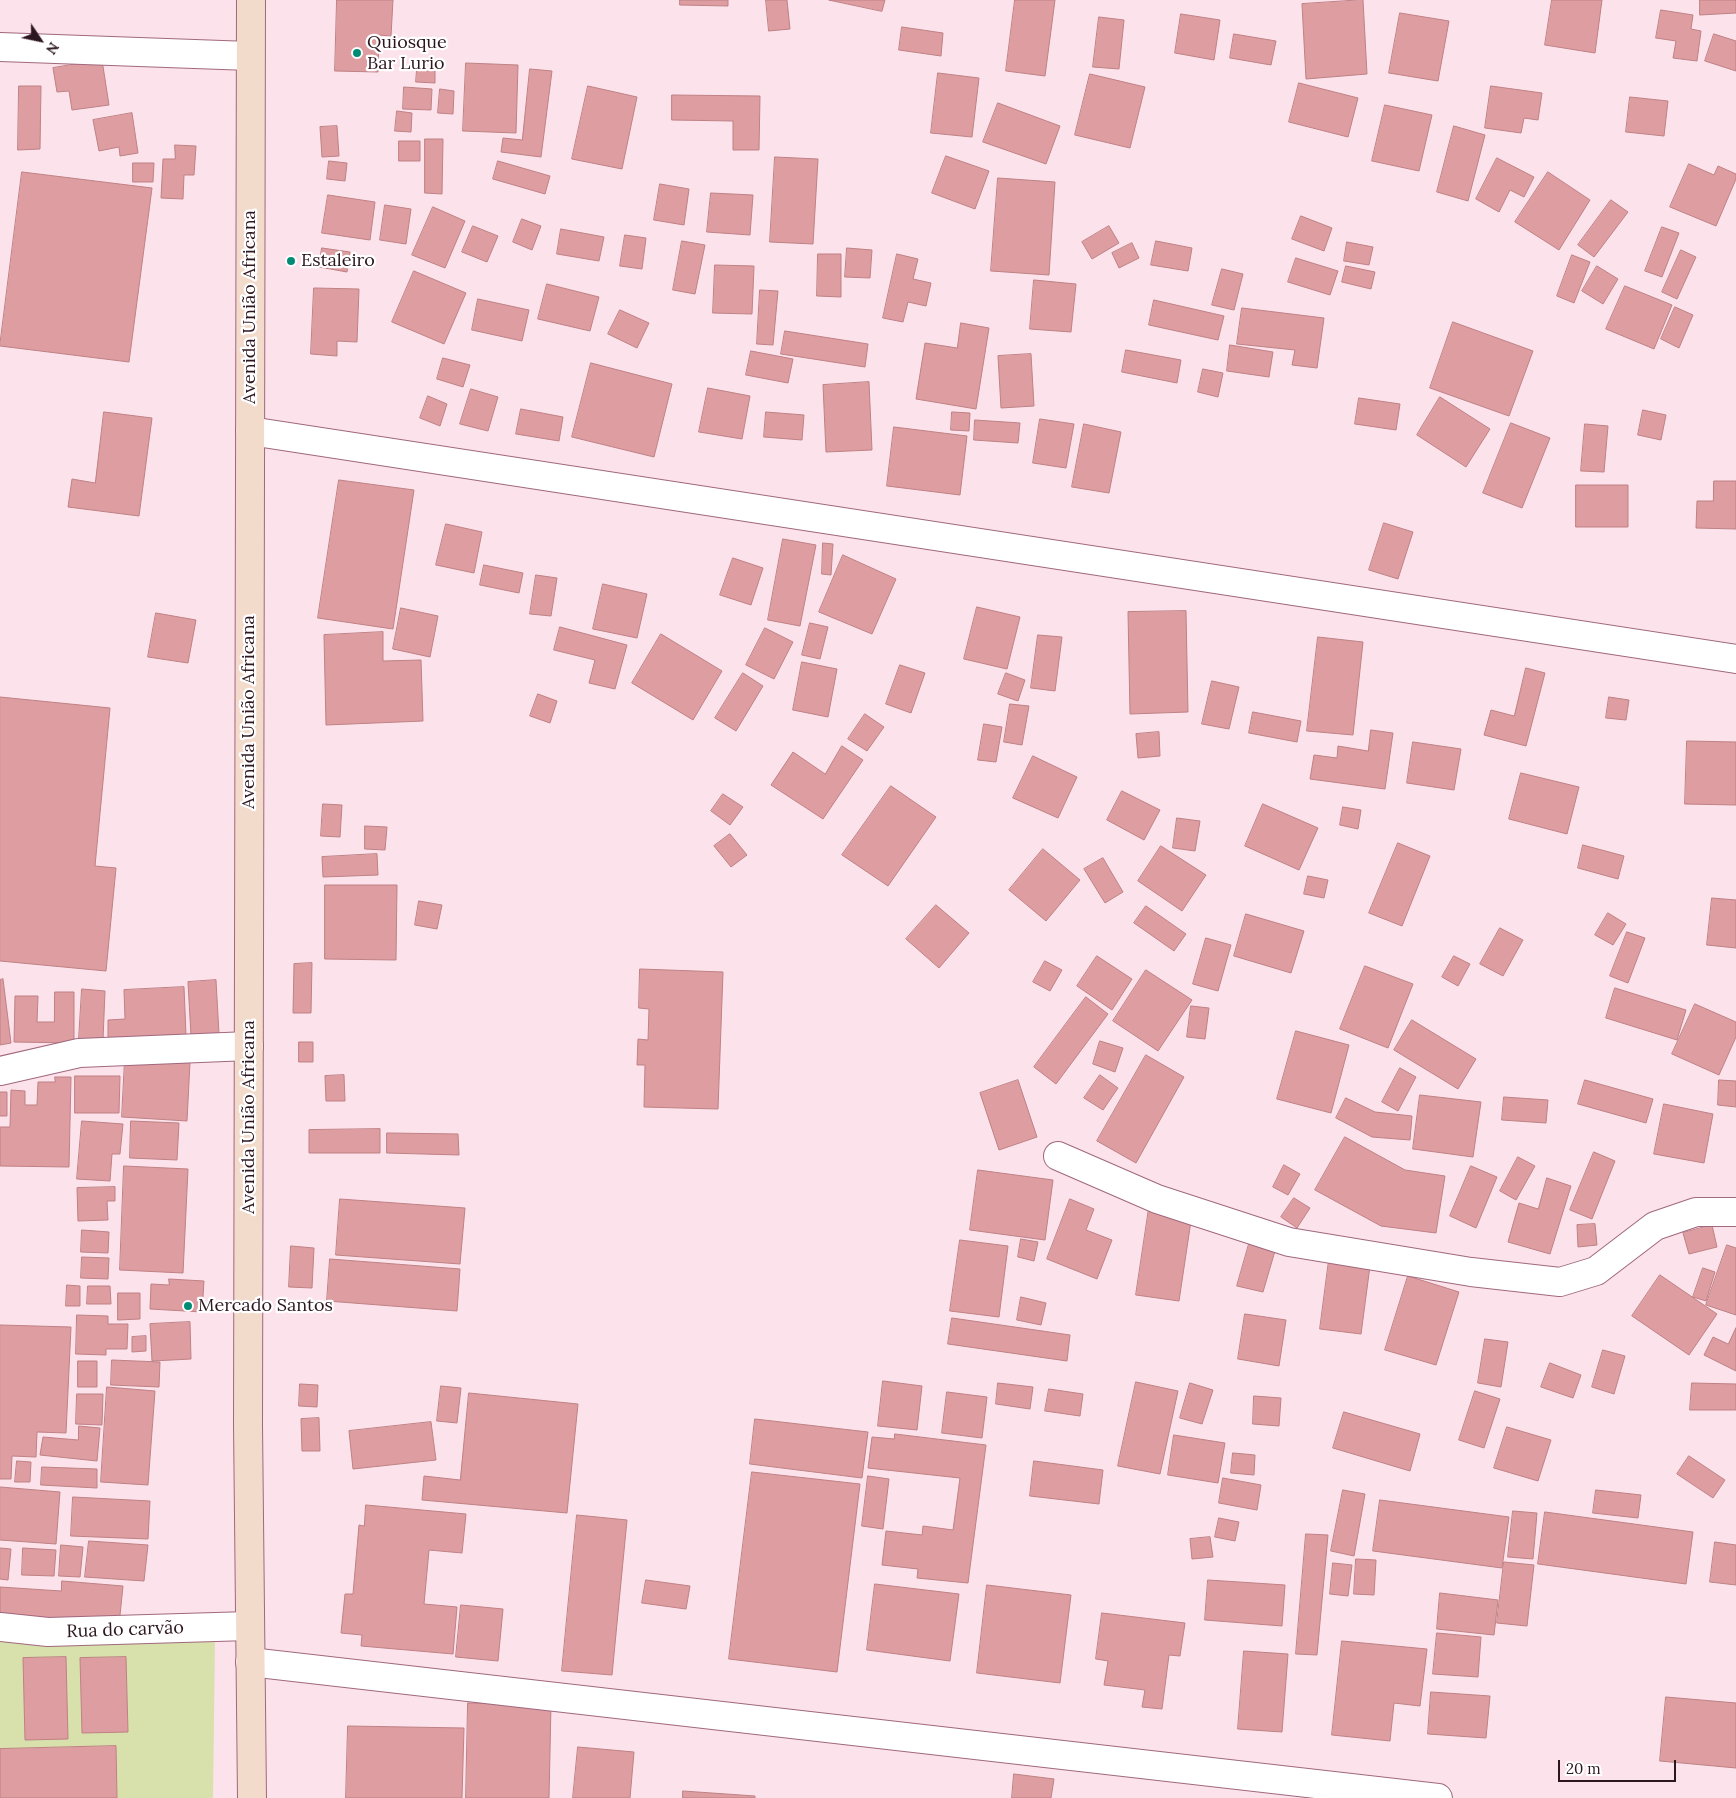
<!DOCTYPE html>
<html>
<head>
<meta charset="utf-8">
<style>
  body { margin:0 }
  #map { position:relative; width:1736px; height:1798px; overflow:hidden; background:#fce2eb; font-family:Lora,serif }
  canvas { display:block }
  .north { position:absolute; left:15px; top:15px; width:50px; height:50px; -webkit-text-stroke:4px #fff; paint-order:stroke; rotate:124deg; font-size:14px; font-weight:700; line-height:20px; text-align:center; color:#2c161f }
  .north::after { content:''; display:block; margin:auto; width:18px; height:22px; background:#2c161f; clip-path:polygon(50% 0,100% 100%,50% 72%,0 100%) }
  .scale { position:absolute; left:1558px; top:1760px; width:118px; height:22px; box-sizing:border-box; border:2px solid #2c161f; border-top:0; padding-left:6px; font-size:15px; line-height:18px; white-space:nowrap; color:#2c161f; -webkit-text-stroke:4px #fff; paint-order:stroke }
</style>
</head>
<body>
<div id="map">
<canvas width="1736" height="1798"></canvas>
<div class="north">N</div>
<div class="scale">20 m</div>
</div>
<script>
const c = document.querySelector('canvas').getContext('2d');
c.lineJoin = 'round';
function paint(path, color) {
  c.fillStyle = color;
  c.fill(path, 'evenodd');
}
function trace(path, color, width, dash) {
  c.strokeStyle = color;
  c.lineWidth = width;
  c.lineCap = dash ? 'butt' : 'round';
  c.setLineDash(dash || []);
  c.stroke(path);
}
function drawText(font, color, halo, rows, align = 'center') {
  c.font = font + ' Lora,serif';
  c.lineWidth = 4.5;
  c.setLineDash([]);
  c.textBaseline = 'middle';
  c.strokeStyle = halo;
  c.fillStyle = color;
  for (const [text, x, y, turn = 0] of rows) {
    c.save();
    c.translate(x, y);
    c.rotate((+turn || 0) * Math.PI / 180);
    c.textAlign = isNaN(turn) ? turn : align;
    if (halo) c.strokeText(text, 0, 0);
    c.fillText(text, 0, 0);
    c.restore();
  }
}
const green = new Path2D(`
  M0,1629L215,1634L213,1798H0Z`);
const building = new Path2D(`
  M337,0H393L391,36L379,35L378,72L335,71Z
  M680,0H728V6L680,5Z
  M766,0H787L790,29L769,31Z
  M829,0H885L882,11Z
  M1015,0H1055L1045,76L1006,71Z
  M1363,0L1367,74L1306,79L1302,4Z
  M1552,0H1602L1595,53L1545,45Z
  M1700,0H1736V13L1700,15Z
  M1661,10L1693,15L1691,29L1701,31L1697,61L1673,58L1676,41L1656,38Z
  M1400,13L1449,21L1438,81L1389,73Z
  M1181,14L1220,20L1214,60L1175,53Z
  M1099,17L1124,20L1119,69L1093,67Z
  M902,27L943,33L941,56L899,50Z
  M1234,34L1276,41L1271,65L1230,58Z
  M1714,34L1736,41V71L1705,61Z
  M102,60L109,105L72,110L69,91L57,92L53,68Z
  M466,63L518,65L516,133L463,131Z
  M530,69L552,71L541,157L501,152L503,138L522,140Z
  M417,70L435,71V83L416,82Z
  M938,73L979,78L972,137L931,133Z
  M1090,74L1145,87L1130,148L1075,135Z
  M1299,83L1358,98L1348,137L1289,122Z
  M19,86H41L40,149L18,150Z
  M588,86L637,97L622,169L572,159Z
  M1491,86L1542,93L1538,120L1524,118L1521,133L1485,128Z
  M404,87L432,89L431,110L403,109Z
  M440,89L454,91L453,114L438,113Z
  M672,95L760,96L759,150H733V121L672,120Z
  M1630,97L1668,101L1664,136L1626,132Z
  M998,103L1060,126L1046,164L983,142Z
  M1385,105L1432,115L1419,171L1372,161Z
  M397,111L412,113L411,132L395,131Z
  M132,113L138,153L120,156L119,147L99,151L93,120Z
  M337,126L339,156L322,157L320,127Z
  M1454,126L1485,135L1468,201L1437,192Z
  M425,139H443L442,194L425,193Z
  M399,141H420V161H399Z
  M175,145L196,146L194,175H184L183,199L161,198L163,159H175Z
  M946,156L989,171L975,209L932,193Z
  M775,157L818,159L813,244L770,242Z
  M1497,158L1534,177L1524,197L1510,190L1499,212L1476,199Z
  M329,161L347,163L345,181L327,179Z
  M498,161L550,176L545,194L493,179Z
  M133,163H154L153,182H133Z
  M1689,164L1714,175L1718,166L1736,174V179L1716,226L1670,207Z
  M22,172L152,188L129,362L0,346Z
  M1548,172L1590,200L1559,250L1515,222Z
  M998,178L1055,182L1049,275L991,271Z
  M660,184L689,189L684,225L654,220Z
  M711,193L753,195L750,235L707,232Z
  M328,195L375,202L370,240L322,233Z
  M1611,200L1628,212L1594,257L1578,245Z
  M385,205L411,209L406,244L380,240Z
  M433,207L465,221L445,268L412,255Z
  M1301,216L1332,228L1324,251L1292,239Z
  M522,219L541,226L532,250L513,242Z
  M473,226L498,236L487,262L462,252Z
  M1109,226L1119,243L1092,259L1082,242Z
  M1662,227L1679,233L1662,277L1645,271Z
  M561,229L604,237L599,261L557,254Z
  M625,235L646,238L642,269L620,266Z
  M682,241L705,245L695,294L673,290Z
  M1156,241L1192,248L1188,271L1151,265Z
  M1347,242L1373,247L1369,265L1344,261Z
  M1132,243L1139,258L1119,268L1112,253Z
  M322,248L350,252L347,272L319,267Z
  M847,248L872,250L870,278L845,277Z
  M1681,250L1696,257L1677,299L1662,292Z
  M818,254H841V297L817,296Z
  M897,254L918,259L913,279L931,283L926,306L908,302L903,322L883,318Z
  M1572,255L1590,262L1574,303L1557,296Z
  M1296,258L1338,271L1330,295L1288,282Z
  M715,265L754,266L752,314L713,313Z
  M1346,266L1375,272L1371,289L1342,282Z
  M1597,266L1618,279L1603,304L1582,291Z
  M1222,269L1243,274L1234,310L1212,305Z
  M414,271L466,293L444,344L392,322Z
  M1034,280L1076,284L1071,332L1030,329Z
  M547,284L599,297L590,331L538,319Z
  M1625,286L1672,305L1654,349L1606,329Z
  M314,288L359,289L357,342L337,341V356L311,354Z
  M760,290L778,291L773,345L757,344Z
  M478,299L529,310L522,341L472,330Z
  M1154,300L1224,316L1218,340L1149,325Z
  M1675,307L1693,315L1679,348L1661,339Z
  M1242,308L1324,318L1317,368L1292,365L1295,350L1237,344Z
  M620,310L649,323L637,348L608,334Z
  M1453,322L1533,351L1509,416L1430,388Z
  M961,323L989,328L976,409L916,399L925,343L957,348Z
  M785,331L868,344L865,367L781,354Z
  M1230,345L1273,352L1269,377L1227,371Z
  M1126,350L1181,360L1177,383L1122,372Z
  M751,351L793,359L788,383L746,375Z
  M1031,354L1034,406L1001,408L998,356Z
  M443,358L470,365L463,387L437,379Z
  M591,363L672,384L654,457L572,437Z
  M1203,369L1223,373L1218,397L1198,392Z
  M869,382L872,450L826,452L823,385Z
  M708,388L750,396L742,439L699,432Z
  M471,389L498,397L488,431L460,424Z
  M428,396L447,404L440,426L420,418Z
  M1440,397L1490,429L1466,467L1417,435Z
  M1359,398L1400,404L1396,430L1355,424Z
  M521,409L563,417L559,441L516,434Z
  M1643,410L1666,415L1661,440L1638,435Z
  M104,412L152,418L139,516L68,507L72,479L95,483Z
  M766,412L804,415L802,440L764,437Z
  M952,412L970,413L969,431L951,430Z
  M1040,419L1074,424L1066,468L1033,463Z
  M975,420L1020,423L1018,443L974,440Z
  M1511,423L1550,438L1522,508L1483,493Z
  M1084,424L1121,432L1109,493L1072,487Z
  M1585,424L1608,426L1604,472L1581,471Z
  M894,427L967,436L960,495L887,486Z
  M339,480L414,490L393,629L318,618Z
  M1714,481H1736V529L1696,528L1697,501H1713Z
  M1576,485H1628V527H1576Z
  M1384,523L1413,532L1398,579L1369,570Z
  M446,524L482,532L474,573L436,565Z
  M783,539L816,545L800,626L768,620Z
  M823,543L833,544L831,575L822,574Z
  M843,555L896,579L872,634L819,612Z
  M733,558L763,568L751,605L720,595Z
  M484,565L523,573L519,593L480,585Z
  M536,575L557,578L551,616L530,614Z
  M603,584L647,594L637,638L593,629Z
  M977,607L1020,617L1007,669L964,659Z
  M401,608L438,616L430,657L393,649Z
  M1186,611L1188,712L1130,714L1128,612Z
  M156,613L196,620L188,663L148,657Z
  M810,623L828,627L820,659L802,655Z
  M560,627L627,645L615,689L589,683L595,660L554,650Z
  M765,628L793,642L774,679L746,665Z
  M383,632V661L421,660L423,721L326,725L324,635Z
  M661,634L722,671L693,720L632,683Z
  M1038,635L1062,637L1055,691L1031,688Z
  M1318,637L1363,642L1353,735L1307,731Z
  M802,662L837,669L828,717L793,710Z
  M900,665L925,673L911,713L886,704Z
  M1526,668L1545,673L1526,746L1484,735L1491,710L1514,716Z
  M743,673L763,686L736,731L715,718Z
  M1006,673L1025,680L1018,701L998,694Z
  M1212,681L1239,687L1229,729L1202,724Z
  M538,694L557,701L550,723L530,716Z
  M0,697L110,708L95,866L116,868L106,971L0,961Z
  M1609,697L1629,700L1626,720L1606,718Z
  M1010,704L1029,706L1022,745L1004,742Z
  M1253,712L1301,721L1297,742L1249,733Z
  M865,714L884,727L867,751L848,739Z
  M984,724L1002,727L996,762L978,760Z
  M1371,730L1393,733L1385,789L1310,779L1314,755L1337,758L1338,746L1368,751Z
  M1159,732L1160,756L1138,758L1136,734Z
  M1687,741L1736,742V805L1685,804Z
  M1413,742L1461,749L1454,790L1407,783Z
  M842,746L863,760L823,819L771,785L793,752L825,774Z
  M1033,756L1077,777L1058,818L1013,798Z
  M1521,773L1579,787L1567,834L1509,819Z
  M891,786L936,817L888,886L842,855Z
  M1122,791L1160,810L1144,840L1107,820Z
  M723,794L743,807L730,825L711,811Z
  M323,804L342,805L340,837L321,836Z
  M1263,804L1318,828L1299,870L1245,846Z
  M1343,807L1361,810L1358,829L1340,825Z
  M1177,818L1200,821L1195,851L1173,848Z
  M365,826L387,827L385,850L365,849Z
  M730,834L747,855L731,867L714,846Z
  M1398,843L1430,856L1402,926L1369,913Z
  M1583,845L1624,856L1618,879L1578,868Z
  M1161,846L1206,875L1182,911L1138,881Z
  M1043,849L1080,880L1046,921L1009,890Z
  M377,854L378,875L323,877L322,857Z
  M1103,858L1123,892L1105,903L1084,869Z
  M1308,876L1328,880L1324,898L1304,894Z
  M325,885H397L396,960L325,959Z
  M1712,898L1736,900V948L1707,945Z
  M419,901L442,905L437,929L415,925Z
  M936,905L969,933L939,968L906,939Z
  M1146,906L1186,934L1174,951L1134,923Z
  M1608,913L1626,924L1613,945L1595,935Z
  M1246,914L1304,931L1291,973L1234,956Z
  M1500,928L1523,940L1503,976L1480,964Z
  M1627,932L1645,938L1628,983L1610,976Z
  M1206,938L1231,945L1218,991L1193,984Z
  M1097,956L1132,979L1112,1010L1077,986Z
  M1454,956L1470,964L1458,986L1442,977Z
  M1045,961L1062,970L1050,991L1033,982Z
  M312,963L311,1013H293L294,964Z
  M1365,966L1413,984L1388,1048L1340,1029Z
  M640,969L723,972L718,1109L644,1107L645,1065H637L638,1039L648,1040L649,1009L639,1008Z
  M1146,970L1192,1000L1158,1051L1113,1021Z
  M3,979L11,1043L0,1045V980Z
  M216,980L219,1034L191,1036L188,982Z
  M184,987L186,1035L108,1038V1020L125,1019L124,990Z
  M1615,988L1686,1010L1677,1040L1606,1018Z
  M82,989L105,991L103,1040L79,1039Z
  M55,992H74V1043L14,1042L15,996H38L37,1022H54Z
  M1086,997L1108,1014L1056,1084L1034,1067Z
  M1695,1004L1736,1022V1037L1719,1075L1672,1054Z
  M1191,1006L1209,1008L1205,1039L1187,1037Z
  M1412,1020L1476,1059L1458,1089L1394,1050Z
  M1296,1031L1349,1045L1331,1113L1277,1099Z
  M1100,1041L1123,1048L1115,1072L1093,1064Z
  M299,1042H313V1062H299Z
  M1146,1055L1184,1077L1136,1163L1097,1141Z
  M125,1059L190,1062L187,1121L122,1117Z
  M1400,1068L1416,1077L1398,1111L1382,1102Z
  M344,1075L345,1101H326L325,1076Z
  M1100,1075L1118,1088L1103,1110L1084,1098Z
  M75,1076H120L119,1113H75Z
  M55,1077H71L69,1167L0,1166V1127H10L11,1090L25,1091V1105H37L38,1082H55Z
  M1018,1080L1037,1137L999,1150L980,1093Z
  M1585,1080L1653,1099L1646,1123L1578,1104Z
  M1719,1080L1736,1081V1107L1718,1105Z
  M0,1092H7V1116H0Z
  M1420,1095L1481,1102L1473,1157L1413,1149Z
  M1504,1097L1548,1100L1546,1123L1502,1120Z
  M1346,1098L1375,1112L1412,1116L1410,1140L1372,1137L1336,1118Z
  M1664,1104L1713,1114L1704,1163L1654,1154Z
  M82,1121L123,1124L120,1154H112L110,1181L77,1179Z
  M131,1121L179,1123L177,1160L130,1158Z
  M380,1129V1153H309V1130Z
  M387,1133L458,1134L459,1155L387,1153Z
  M1345,1137L1405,1170L1445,1176L1436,1233L1381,1226L1315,1190Z
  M1594,1152L1615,1161L1592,1219L1570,1210Z
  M1518,1157L1535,1166L1516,1200L1500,1191Z
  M1284,1165L1300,1174L1288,1195L1273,1187Z
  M124,1166L188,1169L183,1273L120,1270Z
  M1471,1166L1497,1177L1476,1228L1450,1216Z
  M978,1170L1053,1180L1045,1240L970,1230Z
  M1547,1178L1571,1186L1550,1254L1508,1242L1519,1203L1538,1209Z
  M115,1187V1201H107L108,1220L78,1221L77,1188Z
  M1294,1198L1310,1208L1297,1228L1281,1217Z
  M340,1199L465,1208L460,1264L336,1255Z
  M1070,1199L1094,1209L1086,1230L1112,1240L1097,1279L1047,1259Z
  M1149,1208L1192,1214L1179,1301L1136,1295Z
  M1595,1224L1597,1245L1578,1247L1577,1225Z
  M1712,1225L1717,1247L1689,1254L1683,1233Z
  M82,1230L109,1232L108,1253L81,1252Z
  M1251,1237L1277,1244L1263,1292L1237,1286Z
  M1021,1239L1038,1242L1034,1261L1018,1257Z
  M960,1240L1008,1246L999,1317L950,1311Z
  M1727,1245L1736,1248V1315L1706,1305Z
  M291,1246L314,1248L312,1288L289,1287Z
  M82,1257L109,1258L108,1279L81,1278Z
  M330,1259L460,1269L457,1311L327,1301Z
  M1329,1260L1370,1266L1361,1334L1320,1329Z
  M1703,1268L1715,1272L1706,1301L1693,1297Z
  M1660,1275L1717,1314L1689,1355L1632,1316Z
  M1408,1276L1459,1292L1436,1365L1385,1350Z
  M169,1279L204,1281L202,1312L150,1309L151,1284L169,1285Z
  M67,1285L80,1286V1306H66Z
  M88,1286H110L111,1304H87Z
  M118,1293H140V1319L118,1320Z
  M1021,1297L1046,1303L1041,1325L1017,1320Z
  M1245,1314L1286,1320L1279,1366L1238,1359Z
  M77,1315L108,1316V1324H128L127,1349H106V1355L76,1354Z
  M952,1318L1070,1335L1067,1361L948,1344Z
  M190,1322L191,1359L152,1361L150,1324Z
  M0,1325L71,1327L66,1433L37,1432L36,1457L12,1456L11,1479H0Z
  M1736,1328V1371L1704,1355L1713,1337L1728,1344Z
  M146,1336V1351L132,1352V1337Z
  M1485,1339L1508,1342L1501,1387L1478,1383Z
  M1603,1350L1625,1356L1614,1394L1592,1387Z
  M112,1360L160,1362L159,1387L111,1385Z
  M78,1361H97V1387H78Z
  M1550,1363L1581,1375L1573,1398L1541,1387Z
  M883,1381L922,1386L917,1430L878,1426Z
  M1136,1382L1178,1391L1160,1474L1118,1466Z
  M998,1383L1033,1387L1030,1409L996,1404Z
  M1190,1383L1213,1390L1202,1424L1180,1418Z
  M1692,1383L1736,1384V1410H1690Z
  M300,1384L318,1385L317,1407L299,1406Z
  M441,1386L461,1388L457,1423L437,1421Z
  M107,1387L155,1391L148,1485L101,1482Z
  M1049,1389L1083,1394L1080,1416L1045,1411Z
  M1475,1391L1500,1399L1484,1448L1459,1440Z
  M947,1392L987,1397L982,1438L942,1433Z
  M469,1393L578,1404L567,1513L422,1500L424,1476L460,1480Z
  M77,1394H103L102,1425L76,1424Z
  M1254,1396L1281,1398L1279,1426L1253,1424Z
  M1344,1412L1420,1434L1410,1471L1333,1448Z
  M319,1418L320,1451H302L301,1419Z
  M755,1419L868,1432L862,1478L750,1464Z
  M431,1422L436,1460L353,1469L349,1431Z
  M79,1426L100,1428L97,1461L40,1455L43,1437L78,1440Z
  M1507,1427L1551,1440L1538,1481L1494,1468Z
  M895,1434L986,1445L968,1583L917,1578L918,1569L882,1565L886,1531L922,1535L923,1526L953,1530L960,1478L868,1468L872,1437L894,1439Z
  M1174,1435L1225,1443L1218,1483L1168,1475Z
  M1233,1453L1255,1455L1254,1475L1231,1473Z
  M1689,1456L1725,1480L1713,1498L1677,1474Z
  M17,1461L31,1462L30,1482H15Z
  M1034,1461L1103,1470L1099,1504L1030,1496Z
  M42,1467L97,1469V1488L41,1485Z
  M752,1472L860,1484L837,1672L729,1659Z
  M868,1476L889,1479L883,1529L862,1526Z
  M1223,1478L1261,1485L1257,1510L1219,1503Z
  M0,1487L60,1492L56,1544L0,1540Z
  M1343,1490L1365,1494L1354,1556L1331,1551Z
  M1596,1490L1641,1495L1638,1518L1593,1513Z
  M73,1497L150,1501L148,1539L71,1536Z
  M1380,1500L1509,1517L1502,1568L1373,1551Z
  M366,1505L466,1514L462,1553L429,1550L424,1604L457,1607L453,1654L361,1646L362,1635L341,1633L345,1594H353L359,1525L364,1526Z
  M1513,1511L1537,1513L1533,1559L1508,1557Z
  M1545,1512L1693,1532L1686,1584L1538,1564Z
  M577,1515L627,1520L612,1675L562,1671Z
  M1219,1518L1239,1522L1235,1541L1215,1537Z
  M1306,1534L1328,1535L1317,1655L1296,1654Z
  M1210,1537L1213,1557L1192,1559L1190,1539Z
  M89,1541L148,1545L144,1581L85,1577Z
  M1715,1542L1736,1545V1585L1710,1582Z
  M61,1545L83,1547L80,1577L59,1576Z
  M0,1548L11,1549L8,1580L0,1579Z
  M23,1548L56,1550L54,1576L22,1575Z
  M1356,1559L1376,1560L1374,1595L1354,1594Z
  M1504,1562L1534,1565L1527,1626L1497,1623Z
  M1333,1563L1352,1565L1348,1596L1330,1594Z
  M646,1580L690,1586L686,1609L642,1603Z
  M1208,1580L1285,1585L1282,1626L1205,1620Z
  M62,1581L123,1586L119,1625L0,1616V1587L61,1591Z
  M875,1584L959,1594L950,1661L867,1650Z
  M987,1585L1071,1595L1060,1683L977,1673Z
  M1440,1593L1498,1600L1494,1635L1437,1629Z
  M461,1605L503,1609L498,1661L456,1657Z
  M1102,1613L1185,1623L1180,1656L1169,1655L1162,1709L1142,1707L1145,1690L1104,1685L1108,1661L1096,1659Z
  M1437,1633L1481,1637L1478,1677L1433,1674Z
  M1342,1641L1427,1649L1420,1706L1394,1703L1390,1741L1332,1735Z
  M1244,1651L1288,1654L1282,1732L1238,1729Z
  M66,1657L68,1739L25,1740L23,1658Z
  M126,1657L128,1732L82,1733L80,1658Z
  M1431,1692L1490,1696L1486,1738L1428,1734Z
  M1666,1697L1736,1703V1768L1660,1761Z
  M468,1703L551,1704L549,1798H466Z
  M348,1726L464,1728L462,1798H346Z
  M116,1746L117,1798H0V1749Z
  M578,1747L634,1752L630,1798H573Z
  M1014,1774L1054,1779L1051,1798H1012Z
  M683,1791L755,1796V1798H683Z`);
const street = new Path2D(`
  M0,47L250,56
  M250,431L1736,659
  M0,1071L79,1053L249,1046
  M1058,1156L1157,1199L1289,1242L1471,1272L1560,1282L1596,1271L1655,1226L1696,1212H1736
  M0,1627L48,1632L249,1626
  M250,1662L1438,1798`);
const secondary = new Path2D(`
  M251,0L248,1424L252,1798`);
const markers = [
  [357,53,5,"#008c74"],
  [291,261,5,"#008c74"],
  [188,1306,5,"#008c74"]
];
const poiNames = [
  ["Quiosque",367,43],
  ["Bar Lurio",367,64],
  ["Estaleiro",301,261],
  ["Mercado Santos",198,1306]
];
const streetNames = [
  ["Avenida União Africana",250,307,-90],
  ["Avenida União Africana",249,712,-90],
  ["Avenida União Africana",249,1117,-90],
  ["Rua do carvão",125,1630,-2]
];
paint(green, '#d8e0ab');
paint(building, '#dd9da1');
trace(building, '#bf8185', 1);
trace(street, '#a0687e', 30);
trace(secondary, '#a0687e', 30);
trace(street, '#fff', 28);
trace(secondary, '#f2dbcb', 28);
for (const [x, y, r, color] of markers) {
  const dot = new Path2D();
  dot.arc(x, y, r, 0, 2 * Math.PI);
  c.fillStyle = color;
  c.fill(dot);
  trace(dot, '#fff', 2);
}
drawText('18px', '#2c161f', '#fff', poiNames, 'left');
drawText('18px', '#2c161f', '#fff', streetNames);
</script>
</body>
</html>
